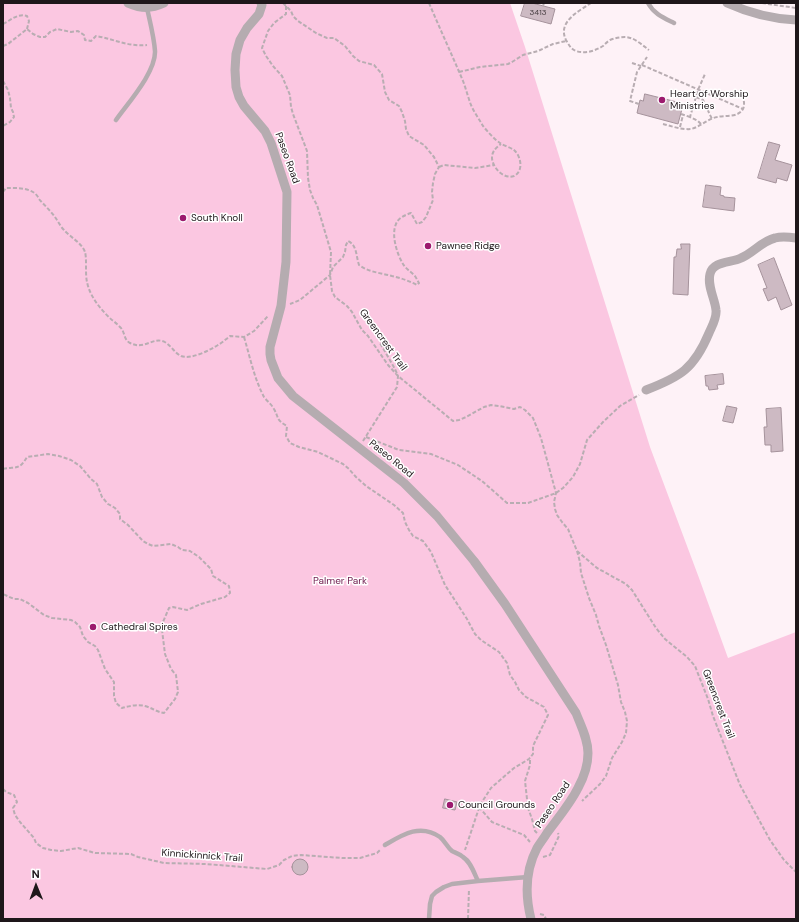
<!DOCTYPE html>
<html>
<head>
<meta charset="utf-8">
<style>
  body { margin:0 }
  #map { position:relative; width:799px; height:922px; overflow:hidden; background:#fef2f7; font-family:"DM Sans",sans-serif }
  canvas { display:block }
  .frame { position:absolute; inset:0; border:4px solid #1e171a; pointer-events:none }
  .north { position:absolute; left:16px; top:866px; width:40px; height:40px; -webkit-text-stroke:3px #fff; paint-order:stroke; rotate:359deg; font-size:11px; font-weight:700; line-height:16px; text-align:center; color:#1e171a }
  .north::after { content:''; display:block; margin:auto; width:14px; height:18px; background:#1e171a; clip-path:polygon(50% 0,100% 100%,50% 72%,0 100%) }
</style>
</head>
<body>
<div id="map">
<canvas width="799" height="922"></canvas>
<div class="frame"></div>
<div class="north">N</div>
</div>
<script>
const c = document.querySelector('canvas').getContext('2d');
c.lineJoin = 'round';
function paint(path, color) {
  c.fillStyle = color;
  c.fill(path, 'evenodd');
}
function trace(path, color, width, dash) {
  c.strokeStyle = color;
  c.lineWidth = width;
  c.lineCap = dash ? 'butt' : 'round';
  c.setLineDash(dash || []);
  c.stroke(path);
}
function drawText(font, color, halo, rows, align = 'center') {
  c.font = font + ' "DM Sans",sans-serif';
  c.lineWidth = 3;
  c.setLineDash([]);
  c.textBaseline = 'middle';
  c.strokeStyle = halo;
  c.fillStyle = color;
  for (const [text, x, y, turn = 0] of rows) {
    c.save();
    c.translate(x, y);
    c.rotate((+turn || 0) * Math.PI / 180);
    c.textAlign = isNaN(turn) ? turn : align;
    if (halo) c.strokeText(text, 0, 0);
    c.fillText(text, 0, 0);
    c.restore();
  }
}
const green = new Path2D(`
  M3,3H510L525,47L650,447L699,578L728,658L796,632V919H3Z`);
const building = new Path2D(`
  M525,3H532L555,9L551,24L521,16Z
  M645,94L681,103L680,108L682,109L678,124L637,113L640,100L643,101Z
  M769,142L780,145L775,160L792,165L787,181L777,178L776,183L758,178Z
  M706,185L721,187L720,195L724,196V197L735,198L734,211L703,207Z
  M681,244H690L688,295L673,294L674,257H676L677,249H681Z
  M774,258L792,305L781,310L776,297L768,301L763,289L767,288L758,265Z
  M723,374L724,384L717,385L718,389L709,390L708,386H706L705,376Z
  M727,406L737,408L733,423L723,421Z
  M781,408L783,451L771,452V445H765L764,427H767L766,409Z
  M445,799L457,802L455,810L443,808Z
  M292 867a8 8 0 1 1 16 0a8 8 0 1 1-16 0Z`);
const path = new Path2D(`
  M283,3L291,11L293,16L298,21L316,33L327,38H334L345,46L353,56L359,61L374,65L382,74L385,92L389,100L399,106L402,112L405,121L406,129L409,136L424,145L434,157L439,167L435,174L433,183L432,192L433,200L426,217L422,222L417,224L411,213C405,215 398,218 396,224C391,235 397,254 403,264C406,269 410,271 414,275C416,277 417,280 419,283L417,285C409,281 401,278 392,276C381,273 368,272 359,265C356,256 357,245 348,241L346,245L345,252L343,257L333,267L330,275L300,300L290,304
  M429,3C440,29 452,55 463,81C466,89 468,97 471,105C474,112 479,119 483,126C487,131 495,140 500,143C504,146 510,147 514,150C521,156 524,171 514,176C503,180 491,166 492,156C493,150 497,147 501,144
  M591,3C579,11 557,22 566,40C569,45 571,49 576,51C585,54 595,51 603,46C605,44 607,42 610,40C615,38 620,37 625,37C634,37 642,45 649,50
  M762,3L782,6L796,8
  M286,6V14L274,23L268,31L262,48L266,56L273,66L282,76L290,95L291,107L293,114L307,151L308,178L310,190L313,198L317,205L331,252L330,275L332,291L335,297L347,306L352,312L362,330L368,336L388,365L398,376L453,421L459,420L466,417L484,407L491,405L499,406L514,409L520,407L525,410L533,418L541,438L556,493L554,502L555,509L557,515L562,522L568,529L577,551L597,568L626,584L632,590L656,628L665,639L687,657L695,666L708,699L713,716L740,785L770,840L784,860L796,872
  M543,6L544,3
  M3,24C11,20 18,13 27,16L29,21L27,29
  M3,46L8,44L27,29L33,34L40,37H45L50,32L57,29L71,32L78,31L84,35L85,40L91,41L96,36C114,39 128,47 147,45
  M632,63L641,66
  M642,65L743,109
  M459,72L480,67L508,64L512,62L523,55L538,51L553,44L566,41
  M3,81L8,90L10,98L11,108L13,112L14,117L10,122L3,126
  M696,97L703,100L712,119
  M639,104L630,101L637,72L647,57
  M681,114L690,117
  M663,124C671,126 682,130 691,129C700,127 707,119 717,117C725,115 738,118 743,109C746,103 742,94 740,88
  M701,124L698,121L690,117L698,90L705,74
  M680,127L683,115
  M3,159V160
  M439,167L444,165L475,168L494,165
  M3,192L6,188C17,188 34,187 39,199C45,206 52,212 57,220C59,223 61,227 64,230C70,237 82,243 85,252C87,259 85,273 87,282C90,297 101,310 112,320C115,322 118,325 121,328C125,333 124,340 130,343C144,350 152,338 162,341C170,343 174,353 181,356C191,360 210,350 218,345C222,343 226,339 230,336L244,337L254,331L268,316
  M244,337C250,357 254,378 264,397C267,401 272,405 274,409C279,418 276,420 287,426L286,436L290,443L299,447L318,452L343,464L349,469L356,477L366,486L394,505L403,513L405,522L409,530L413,536L423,541L431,552L445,585L467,619L475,634L481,640L499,652L507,663L510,675L515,682L519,690L526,697L544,707L548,715L533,746V754L529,759L514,768L499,781L491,788L480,805L465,850
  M366,437L399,450L431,454L458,465L482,481L507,503H528L556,493L563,488L573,477L580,464L587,440L603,422L620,406L639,395
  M363,441L397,387L398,376L395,369L380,343
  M3,469C16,466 19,471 27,457L48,454L59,456L71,460L80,466L91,479L97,484L102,497L108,504L115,508L120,514V519L128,525L143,541L148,544L153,546L171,544L178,547L182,550L190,551L199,557L211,569L213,576L229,586L230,593L225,597L201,604L187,610L173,607L169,608L163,622L162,630L165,654L171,669L176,675L178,692L175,699L164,713C157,712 152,708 145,706C138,704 129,706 122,708L116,703L114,696V682L105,669L98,650L95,646L88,642L83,636L80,627L75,622L71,620L52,618L44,615L28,603L20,599H14L3,594
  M577,551L580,562L581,573L589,598L596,615L599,626L606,645L618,685L621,702L625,712L627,721L626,733L622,742L612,758L606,776L600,784L582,801
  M530,760V765L525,781L528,808L532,819L535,831L537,833
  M3,789L6,792L14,795L17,802L13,808L15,815L20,822L34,838L36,843L43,848L51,850L61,851L78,848L95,853L131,854L138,857L164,863L206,864L267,869L279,865L284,860L292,856L301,855L342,858H360L377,853L380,850
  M479,807L492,822L524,835L530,842
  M543,857L550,855L559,836L558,833
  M540,914L544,915L546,919
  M468,919L469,889`);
const service = new Path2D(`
  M648,3C654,14 664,18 674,23
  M116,120C128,103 156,72 155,51C154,37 150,22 147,8
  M385,845C402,835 420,823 440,837C445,841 447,847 452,851C456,853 460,854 463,857C471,862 474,873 478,881
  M429,919L430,904L432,896L436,892L444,887L452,884L478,881L528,877`);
const minor = new Path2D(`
  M128,3C142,9 151,9 164,3
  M261,3L262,5L259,14L247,28L240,40L236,54L235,70L236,87L239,97L244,106L265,131L271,143L287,192L286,262L281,306L270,347V354L271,360L278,378L293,396L404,483L437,516L474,561L505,604L576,713C581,726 588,739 588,753C588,766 584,777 578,788C570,804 558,818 547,833C544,838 540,843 537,848C525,871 525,895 531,919
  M727,3C749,13 772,19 796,20
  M646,390C680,377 694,369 709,333C712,326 717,318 716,310C715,299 707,286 710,274C713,261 731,263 741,258C753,253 762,241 775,238C782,236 789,237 796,238`);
const markers = [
  [662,100,4,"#9c1a6e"],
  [183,218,4,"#9c1a6e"],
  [428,246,4,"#9c1a6e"],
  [93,627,4,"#9c1a6e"],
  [450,805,4,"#9c1a6e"]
];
const numberNames = [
  ["3413",538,13]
];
const poiNames = [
  ["Heart of Worship",670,94],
  ["Ministries",670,106],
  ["South Knoll",191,218],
  ["Pawnee Ridge",436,246],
  ["Cathedral Spires",101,627],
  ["Council Grounds",458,805]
];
const streetNames = [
  ["Paseo Road",287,158,70],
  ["Greencrest Trail",383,340,54],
  ["Paseo Road",391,459,39],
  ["Greencrest Trail",718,704,69],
  ["Paseo Road",553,805,-56],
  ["Kinnickinnick Trail",202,856,4]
];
const parkNames = [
  ["Palmer Park",340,581]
];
paint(green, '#fbc7e1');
paint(building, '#cdbac3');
trace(building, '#a5929b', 1);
trace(path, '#b8adb2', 2, [4, 2]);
trace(service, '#b5acb0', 4.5);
trace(minor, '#b5acb0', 9);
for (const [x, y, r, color] of markers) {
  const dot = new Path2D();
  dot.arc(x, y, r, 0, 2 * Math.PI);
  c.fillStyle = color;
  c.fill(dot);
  trace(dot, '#fff', 1.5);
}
drawText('8px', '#4a4044', null, numberNames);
drawText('10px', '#1e171a', '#fff', poiNames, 'left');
drawText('10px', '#1e171a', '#fff', streetNames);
drawText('10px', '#722052', '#fff', parkNames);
</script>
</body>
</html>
